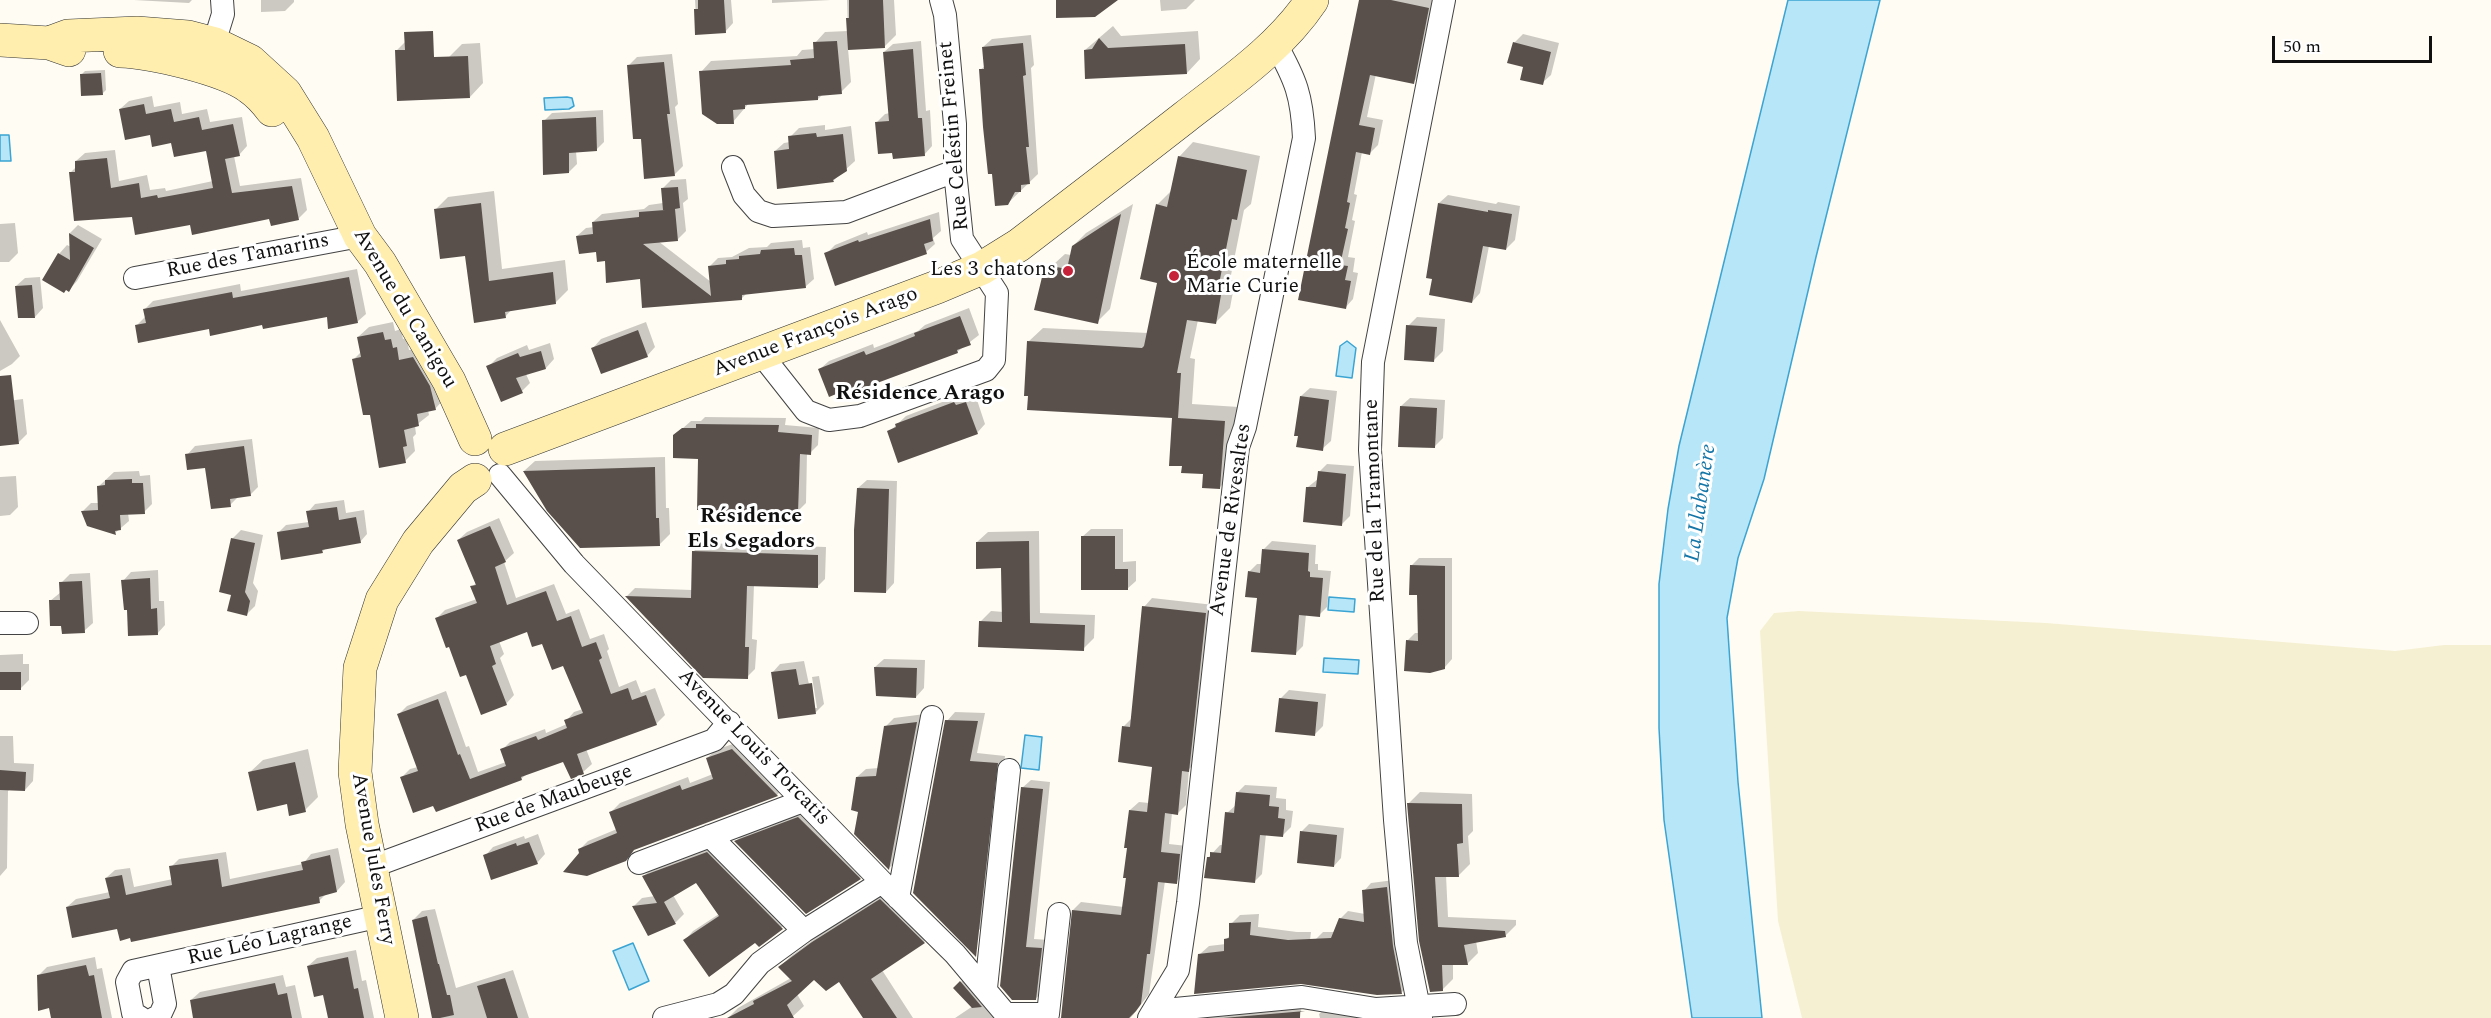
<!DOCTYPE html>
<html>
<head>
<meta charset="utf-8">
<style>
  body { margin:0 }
  #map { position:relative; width:2491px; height:1018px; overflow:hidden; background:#fffcf3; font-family:Spectral,serif }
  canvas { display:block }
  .scale { position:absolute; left:2272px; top:36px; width:160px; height:27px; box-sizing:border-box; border:3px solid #101010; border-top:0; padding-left:8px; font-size:18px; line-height:21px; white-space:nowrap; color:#101010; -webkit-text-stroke:4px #fff; paint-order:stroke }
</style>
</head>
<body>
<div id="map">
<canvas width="2491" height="1018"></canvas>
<div class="scale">50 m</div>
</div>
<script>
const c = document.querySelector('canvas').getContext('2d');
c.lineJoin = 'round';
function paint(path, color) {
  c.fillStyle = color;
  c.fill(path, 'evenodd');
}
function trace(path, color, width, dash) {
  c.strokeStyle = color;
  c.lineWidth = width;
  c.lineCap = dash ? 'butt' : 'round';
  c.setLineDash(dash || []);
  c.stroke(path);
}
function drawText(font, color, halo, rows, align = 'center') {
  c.font = font + ' Spectral,serif';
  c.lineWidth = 6;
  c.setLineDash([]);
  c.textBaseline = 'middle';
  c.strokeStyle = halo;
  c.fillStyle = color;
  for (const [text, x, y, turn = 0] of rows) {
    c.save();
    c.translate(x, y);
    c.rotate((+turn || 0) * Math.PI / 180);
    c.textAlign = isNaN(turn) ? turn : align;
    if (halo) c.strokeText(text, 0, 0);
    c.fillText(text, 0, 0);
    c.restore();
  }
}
const farmland = new Path2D(`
  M1799,611L2046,623L2395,651L2444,645H2491V1018H1802L1778,921L1760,631L1774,613Z`);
const water = new Path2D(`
  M1788,0H1880L1816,257L1764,479L1738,558L1727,618L1738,782L1762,1018H1692L1664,820L1659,728V584L1668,509L1679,446Z
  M567,97L572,98L574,106L569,109L545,110L544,98Z
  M0,135H9L11,161H0Z
  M1347,341L1356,348L1352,378L1336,376L1340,346Z
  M1329,597L1355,599L1354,612L1328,610Z
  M1324,658L1359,660L1358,674L1323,672Z
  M1025,735L1042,737L1039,770L1021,768Z
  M633,943L649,981L629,990L613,951Z`);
const shadow = new Path2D(`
  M134,0H192L189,3Z
  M261,0H294V2L285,11L261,12Z
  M695,0H731L733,23L725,32L697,33Z
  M772,0H831L772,3Z
  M847,0H894L896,35L885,46L848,49L851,82L841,92L823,94L818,99L749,103L733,122L701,72L711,61L797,56L802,50L815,49V43L825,32L848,31Z
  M1160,0H1195L1186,9L1161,11Z
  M1361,0H1436L1422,74L1413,82L1376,74L1367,117L1383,120L1378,145L1370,153L1362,152L1354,194L1357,195L1352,220L1355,221L1348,257L1355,258L1353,272L1358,273L1353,299L1345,308L1299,298Z
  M1113,26L1121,36L1198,31L1200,59L1187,73L1085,50Z
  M1523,34L1559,43L1551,75L1542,83L1525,66L1514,43Z
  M1031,35L1034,65L1031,68L1038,174L1007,204L980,70L985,66L983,47L992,39Z
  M407,40L429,87L396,51Z
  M921,41L926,111L930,110L932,146L924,155L894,151L877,122L885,114L890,113L884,52L893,44Z
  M480,43L483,83L470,97L449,57L462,44Z
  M672,54L678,104L675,107L683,166L674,175L642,137L628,66L637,57Z
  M105,70L106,90L102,94L81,75L85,71Z
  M152,96L154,107L180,102L182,114L207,109L210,122L242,117L247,146L239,155L234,156L240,186L301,178L307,210L298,219L271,218L192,223L133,216L70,173L76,167V161L85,153L115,150L119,181L147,175L150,190L165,188L166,191L213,181L207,149L151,134L120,109L129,101Z
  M603,110L604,142L596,150L576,151L577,164L569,172L544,121L552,113Z
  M825,125V130L851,126L855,161L833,181L775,151L784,143L790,142V137L799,128Z
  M1193,142L1260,156L1251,204L1244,210L1230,280L1235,281L1230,308L1215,323L1198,320L1190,358L1195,359L1192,404L1239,407L1234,473L1219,488L1205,473L1183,465L1173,417L1028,342L1043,328L1148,333L1159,282L1157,205L1172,190L1179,157Z
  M686,179L688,199L683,203L686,231L677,240L658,241L711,282L710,266L718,258L732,257L749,248L767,247L771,243L802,240L803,248L810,247L814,279L805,287L747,293L742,298L643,306L641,278L606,259L577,236L586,228L594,227L593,222L602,214L644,209L649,205L663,203L662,189L671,180Z
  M494,191L502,269L565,260L568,290L555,303L512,309L505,317L435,210L448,197Z
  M1448,195L1496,204L1498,202L1520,206L1515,240L1506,249L1489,246L1480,293L1472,302L1439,203Z
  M1133,204L1110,309L1097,322L1044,273L1065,254L1071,255L1073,246L1086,233Z
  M939,212L941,231L933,238L935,244L926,252L826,254L835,245L867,232L868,235Z
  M15,223L18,253L9,262H0V224Z
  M78,225L102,239L77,281L69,290L59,254L67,245L71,247L70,233Z
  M357,269L366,314L357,322L328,315L264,324L211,328L136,326L145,317V309L153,301L240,284L241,291Z
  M40,277L43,308L35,317L16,286L25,278Z
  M969,308L979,335L957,352L820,369L829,361L873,344L874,348L900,338L918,331L925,325Z
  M1417,317L1445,319L1443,351L1434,360L1408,326Z
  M0,320L20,356L12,364L0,371Z
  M393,322L395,331L401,329L403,339L407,338L409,350L424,347L445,398L435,409L428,410L429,415L415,426L416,434L413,437L415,451L405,461L371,413L354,359L361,352L358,337L369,327Z
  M646,322L655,347L647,356L593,348L601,339Z
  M550,343L554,359L546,368L526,374L530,383L522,391L488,367L497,358L527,345L529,350Z
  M1310,388L1337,391L1331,441L1322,449L1301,396Z
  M963,394L965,397L975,394L985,424L977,433L889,432L906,416Z
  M1410,398L1445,400L1443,438L1434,447L1401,406Z
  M23,399L27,434L19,442L0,444V402Z
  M705,417L786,418L785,425L819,428L818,445L810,453H807L806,503L798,511L700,457L674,436L691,421H701Z
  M252,439L258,487L250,495L239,496L230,505L207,466L187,455L195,446Z
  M665,457L666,508H669L670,534L660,544L524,471L535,461Z
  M1327,464L1354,466L1350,516L1342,524L1308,487L1318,479L1319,472Z
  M139,471L140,476L150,475L152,504L144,512L128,513L129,521L115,533L83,511L91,503H99L98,487L114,472Z
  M16,476L18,507L10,515L0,516V477Z
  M867,480L897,481L894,583L886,592L858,488Z
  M344,500L346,513L364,510L367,534L360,542L326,548L322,552L278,533L286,525L309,522L308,512L315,504Z
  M499,518L514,553L504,562L516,598L554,584L566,614L579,609L590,639L604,634L609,649L607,651L619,687L636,680L641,693L655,688L665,715L656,724L586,749L592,764L583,772L564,760L527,774L521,779L434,804L402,777L410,769L418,767L399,714L407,706L446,691L466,747L469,746L478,772L506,762L502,750L510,742L545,729L546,733L567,724L566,721L574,712L583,709L564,664L543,642L528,630L499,641L504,654L500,658L514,695L506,704L466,673L437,618L445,610L477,599L472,587L477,582L458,540L467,532Z
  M1091,529H1123V562L1136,561V581L1127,589L1082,537Z
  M241,530L263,535L253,583L258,591L255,606L247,614L233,594L232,539Z
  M1039,531L1040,613L1095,615L1094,638L1083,649L980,622L991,611L1004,612L1003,567L977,542L988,532Z
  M1272,541L1316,545L1315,564H1318V570L1331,571L1327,607L1319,615L1306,614L1303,646L1295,654L1259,596L1249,572L1257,564H1262L1264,549Z
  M702,543L826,547L825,579L817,587L754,585L752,639L757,640L755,669L747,677L704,676L627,596L635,588L692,590L693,552Z
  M1419,558H1452V659L1445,667L1407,641L1415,633H1420L1418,594L1411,566Z
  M158,570L159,601H164L165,625L157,634L128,608L123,581L131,572Z
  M90,573L93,623L84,631L62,624L50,601L61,592V583L70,574Z
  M1152,598L1214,605L1197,762L1189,769L1186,805L1178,813H1172L1169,844L1187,846L1184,874L1176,882L1165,881L1149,994L1133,1015L1130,1018H1062L1073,910L1081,902L1124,907L1130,810L1139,802L1149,803L1153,766L1124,726L1133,717L1144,607Z
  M23,654V664H29V680L21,688L0,689V655Z
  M884,659L925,660L924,688L916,697L875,667Z
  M804,661L814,708H817L812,677L819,676L824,704L816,712L779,717L772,673L780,664Z
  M1289,690L1326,694L1323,726L1314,735L1280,699Z
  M955,712L985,713L977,753L1005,756L986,923L977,932L947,721Z
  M925,714L898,860L889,868L856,834L859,810L857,777L866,769L879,768L885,727L894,718Z
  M0,736H13L14,763L34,764L33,781L25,790L10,789L8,791L7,868L0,876Z
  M741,741L785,786L777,795L636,848L581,853L579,850L588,841L617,829L611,812L620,803L688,777L690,783L713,774L707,758L716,750Z
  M308,749L318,797L305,810L288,802L249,773L263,760Z
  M1031,780L1050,782L1034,939L1049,940L1044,991L1035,999H1020L1022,788Z
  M1245,785L1277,787L1276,798L1286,799V810L1293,811L1291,827L1283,835L1266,834L1262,874L1254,882L1208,858L1220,845H1223L1227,813L1236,805L1237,793Z
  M1420,792L1472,794L1473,831L1468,836L1470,864L1459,875H1446L1448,917L1516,920V925L1505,936L1476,941L1478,953L1467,964L1453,963V979L1442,990L1409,803Z
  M807,809L868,870L860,878L736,841L745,833Z
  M1309,824L1344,828L1341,858L1334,866L1301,832Z
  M538,834L545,854L537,863L485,856L493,847L524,836L525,839Z
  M716,844L791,920L759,945L755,941L685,940L693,931L719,914L697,881L673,895L684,914L676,922L648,934L634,906L642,898L655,896L644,876L652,868Z
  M338,848L345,882L337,891L327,893L319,901L132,937L118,927L67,907L76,899L110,892L106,878L115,870L130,868L134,887L173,879L171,867L179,859L226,852L230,879L303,864L311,854Z
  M1394,880L1409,985L1402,992L1377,994L1315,940L1323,932H1335L1340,919L1348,911L1365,914L1364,891L1371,883Z
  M892,889L934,931L924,942L882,970L913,1018H865L840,980L814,978L797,994L804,1006L791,1018H728L738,1008L791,978L780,967L791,956L824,932Z
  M435,909L456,988L513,970L529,1018H437L413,920L422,911Z
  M1259,914L1258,927L1297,932H1311L1306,974L1200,954L1209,946L1226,944V940L1230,935L1231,924L1240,915Z
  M356,950L362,981L366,980L374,1018H330L325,993L308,966L317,958Z
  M95,957L97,969L102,968L112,1018H53L39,975L47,967Z
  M969,974L1005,1018H955L973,1006L955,988Z
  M283,975L286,987L295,985L302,1018H195L191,1000L200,992Z
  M1302,1004L1300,1018H1169Z
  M1327,1007L1418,1018H1320L1319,1014Z`);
const building = new Path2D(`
  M698,0H724L726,33L695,35L694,9H698Z
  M849,0H883L885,48L848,50L846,18H849Z
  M1056,0H1118L1095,17L1056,18Z
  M1359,0H1391L1429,8L1414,84L1370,75L1359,125L1375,128L1370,155L1356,152L1347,202L1350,203L1345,228L1348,229L1340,265L1348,266L1345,280L1351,281L1346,309L1298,300Z
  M433,31L434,57L468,56L470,98L397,101L395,50H405L404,32Z
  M1099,38L1108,48L1185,44L1187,74L1085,79L1084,50L1092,49Z
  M837,41L842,94L818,96V100L745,105V109L733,110L734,124H717L702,114L699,71L791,65L790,60L814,58L813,42Z
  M1513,42L1551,52L1543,85L1520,80L1523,67L1507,63Z
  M1023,43L1026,75L1023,76L1029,147H1026L1030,184L1021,185V192H1015L1008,205L995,206L992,174H988L983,127L979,69H984L982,47Z
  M913,49L918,118H922L925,156L893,159L892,153L878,154L875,122L889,121L883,52Z
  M664,62L670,114H667L675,176L644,179L641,139H633L627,65Z
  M101,73L103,95L81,96L80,74Z
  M144,104L146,114L171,109L174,122L199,117L202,130L233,124L240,156L225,159L232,193L292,186L299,220L271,226L269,219L192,235L190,225L135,235L132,217L74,221L69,172H75V161L107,158L111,188L139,183L141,198L157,195L158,198L213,188L206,151L174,157L171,143L152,147L150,135L125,140L119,109Z
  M596,117L597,151L569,153V173L543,175L542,120Z
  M816,133L817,137L843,134L847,171L833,180L834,182L777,189L774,151L789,149L788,136Z
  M1178,156L1247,170L1237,220L1232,219L1217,294L1221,295L1216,324L1187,320L1177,373H1181L1178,418L1225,421L1220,489L1202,488L1203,474L1181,473L1182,466H1169L1172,418L1027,410L1028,396H1024L1027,341L1142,348L1144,346L1157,283L1140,279L1156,204L1167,207Z
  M678,187L680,208L675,209L678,241L643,244L711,296L708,266L726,264V260L739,259V256L760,254L761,250L794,248L795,255H802L806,288L742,295V300L642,308L640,279L606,283L605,261L597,262L596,252L579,254L576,236L593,234L592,222L639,217V212L665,210H663L661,188Z
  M481,203L489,281L553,272L556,304L505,312L506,318L474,323L465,256L440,259L434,209Z
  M1438,203L1488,212V210L1512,214L1506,250L1483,246L1472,303L1429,295L1432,279L1426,278Z
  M1121,214L1098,324L1034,310L1043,273L1049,274L1051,266L1067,269L1072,246Z
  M930,219L933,241L924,244L927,254L835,286L824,253L858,240L859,242Z
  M69,233L94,248L69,292L66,290L64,293L42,280L58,253L70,260Z
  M349,277L358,323L328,329L327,317L263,329L262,325L210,336L209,329L138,343L135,325L146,323L143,309L232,292L233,298Z
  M32,285L35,318H18L15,286Z
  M960,316L971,345L957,350L958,353L842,396L841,392L829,397L818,369L864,351L866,355L890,346L915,336L914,333Z
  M1406,325L1437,327L1434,362L1404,360Z
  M638,330L648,357L601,374L591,348Z
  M383,332L385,340L391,339L393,348L397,347L399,360L413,357L430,386L436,410L417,414L419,426L404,430L407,446L403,447L406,463L379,468L370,415H363L352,359L361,357L357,337Z
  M541,351L546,369L516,378L523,393L501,402L486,366L518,353L520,357Z
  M11,375L19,444L0,446V376Z
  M1300,396L1329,400L1323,451L1296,447L1298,436H1294Z
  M954,402L956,405L966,402L978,434L898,463L887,431L896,427L895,424Z
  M1400,406L1437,408L1435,448L1398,447Z
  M696,424L779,425L778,432L812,435L811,455L800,454L798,513L697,510L698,459L673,458V435L682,428H696Z
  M244,446L251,496L230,499L231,507L211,509L205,468L187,470L185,454Z
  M655,467L656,518H659L660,546L580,548L547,511L523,471Z
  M1318,471L1346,474L1342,526L1303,522L1306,487H1316Z
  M132,479V483H143L145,514L120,515L121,530L115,531L116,535L87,526L81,511L98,510L97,486L105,485V480Z
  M857,488L889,489L886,593L854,592V530Z
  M337,507L339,520L356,517L361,543L322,550L323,553L281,560L277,532L309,527L306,511Z
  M490,526L506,562L495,567L507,605L546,591L557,621L571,616L582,647L596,642L602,658L599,660L611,694L628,688L632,700L646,695L657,725L577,754L584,774L571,779L563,762L521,777L522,780L436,812L433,806L413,813L400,777L418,771L397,714L438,699L458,755L460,754L470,779L506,766L500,749L536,736L538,740L567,728L564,720L583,713L563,666L552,670L542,644L532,647L527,632L490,646L496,664L492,666L507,705L481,715L466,675L460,677L449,647L446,648L435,618L477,603L470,586L476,585L457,540Z
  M1081,536H1115V569H1128V590H1081Z
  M231,538L255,543L245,592L250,601L247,616L227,611L231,595L219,592Z
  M1029,541L1030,623L1085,625L1084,651L978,647L979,621L1002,622L1001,568L976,569V542Z
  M1262,549L1309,553L1308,571L1310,572V577L1323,578L1320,617L1299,615L1296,655L1251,652L1257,598L1245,597L1248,571L1260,573Z
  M692,551L818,555V588L747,586L745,647H749L748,679L703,678L625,596L691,598Z
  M1410,565L1445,566V669L1430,673L1404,671L1406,640L1418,641L1417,595H1409Z
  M150,578L151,609L157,608L158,635L128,636L127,610H124L121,580Z
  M82,581L85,633L62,634L61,626H50L49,600H60L59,582Z
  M1142,606L1206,613L1189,772L1182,771L1178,815L1165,813L1161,852L1180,854L1177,884L1158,882L1150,954H1147L1141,1004L1136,1011L1129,1018H1061L1072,910L1121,915L1126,878H1123L1127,848H1124L1129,810L1147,812L1152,767L1118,762L1122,726L1130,727Z
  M874,667L917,668L916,698L876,696Z
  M796,669L799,685L812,683L816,714L778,719L771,672Z
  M0,672H21V690H0Z
  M1279,698L1318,702L1315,736L1275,732Z
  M945,720L978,721L970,761L998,763L976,957L913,893Z
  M917,722L889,870L854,834L858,812L851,810L856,777L876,776L884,726Z
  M732,749L778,796L634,850L626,861L587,876L563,872L579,853L578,849L617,833L609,812L680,785L682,790L713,779L706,758Z
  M295,762L306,812L289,816L287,804L257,811L248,772Z
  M0,770L26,772L25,791L0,790Z
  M1021,787L1043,789L1026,947L1042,948L1036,1000H1012L1000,986Z
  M1236,792L1270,795L1269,806L1279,807L1278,818L1285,819L1283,837L1260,835L1255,883L1204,878L1207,857H1210V852L1221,853L1225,812L1234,813Z
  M1407,803L1462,804L1463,843L1457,844L1459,877H1435L1438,927L1505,931L1506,937L1464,945L1468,965H1442L1443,991L1430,992L1419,941Z
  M798,817L861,879L806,914L734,841Z
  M1300,831L1337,835L1334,867L1297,863Z
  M529,842L538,864L491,880L483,855L516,843L517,846Z
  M707,852L783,929L759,947L755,943L709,977L683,940L719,916L696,883L664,902L676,924L648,936L632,906L657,903L642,876Z
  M330,855L337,892L319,897L320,903L131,942L130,938L120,941L117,929L72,938L66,907L110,898L105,878L122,875L126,895L172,885L169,866L218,859L222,887L303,870L301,862Z
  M1387,887L1393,946L1402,994L1377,995L1301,984L1194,994L1198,954L1224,951V939L1229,938V923L1251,922L1250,935L1288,940L1331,938L1339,918L1364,922L1362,890Z
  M880,899L925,943L871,979L897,1018H863L839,982L826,991L814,980L787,1005L794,1018H727L754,1004L753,1001L792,981L778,967L812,942Z
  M427,916L438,964H439L447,995H450L454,1015L440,1018H432L412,920Z
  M348,957L354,989L358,988L364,1018H328L323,995L314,997L307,966Z
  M86,965L89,976L94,975L102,1018H51L49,1008L38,1011L37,975Z
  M505,978L518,1018H487L477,986Z
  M960,981L982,1007L972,1008L953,988Z
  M275,983L278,995L287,993L292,1018H193L190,1000Z
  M1305,1011L1300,1012V1018H1223Z`);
const minor = new Path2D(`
  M210,56L223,14L222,0
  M733,167L744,195L758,211L773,216L846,212L955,171
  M135,278L360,236
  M761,354L806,411L829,420L860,416L986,370L994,360L997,293L962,239L955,171V124L945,15L941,0
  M500,475L574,564L882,882L955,954L1009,1018
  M0,623H27
  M710,836L804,931
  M639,863L803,801
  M371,867L714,740L729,722
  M898,898L932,717
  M986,988L1009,770
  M1154,1011L1302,997L1376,1009L1455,1004
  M1007,1014H1048L1059,914
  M141,1018L133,1013L127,982L133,971L381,916
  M155,1018L159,1017L165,1004L158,966
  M664,1018L718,1004L734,994L760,963L804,931L882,882
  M1149,1018L1178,970L1188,903L1238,447L1245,427L1304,138C1302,96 1296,80 1275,43
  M1421,1018L1406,943L1395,820L1370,450L1373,362L1444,0`);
const secondary = new Path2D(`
  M0,40L49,43L69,50
  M49,43L68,36L137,33L188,37L215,44L250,61L285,93L313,138L360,236L380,263L449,381L475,439
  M120,51C152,52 224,69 249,87C258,93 266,102 272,110
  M505,449L937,287L982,268L1019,245C1074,203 1130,160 1185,117C1230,82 1280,48 1312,0
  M402,1018L362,824L355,772L360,668L382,600L418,542L463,488L475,480`);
const markers = [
  [1068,271,6,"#c6233a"],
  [1174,276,6,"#c6233a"]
];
const streetNames = [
  ["Rue Celéstin Freinet",955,136,-95],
  ["Rue des Tamarins",248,257,-11],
  ["Avenue du Canigou",404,309,59],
  ["Avenue François Arago",816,333,-21],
  ["Rue de la Tramontane",1376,501,-92],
  ["Avenue de Rivesaltes",1232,520,-82],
  ["Avenue Louis Torcatis",753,748,46],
  ["Rue de Maubeuge",554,800,-20],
  ["Avenue Jules Ferry",372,859,80],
  ["Rue Léo Lagrange",270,941,-13]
];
const poiNames = [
  ["École maternelle",1186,264],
  ["Marie Curie",1186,288],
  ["Les 3 chatons",1056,271,"right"]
];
const neighbourhoodNames = [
  ["Résidence Arago",920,395],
  ["Résidence",751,518],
  ["Els Segadors",751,543]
];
const waterNames = [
  ["La Llabanère",1702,503,-82]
];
paint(farmland, '#f6f0d2');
paint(water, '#b6e6f8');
trace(water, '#3ba4d2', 1.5);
paint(shadow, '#0003');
paint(building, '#59504c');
trace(minor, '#434343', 24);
trace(secondary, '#323232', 34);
trace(minor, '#fff', 22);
trace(secondary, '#ffeeae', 33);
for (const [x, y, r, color] of markers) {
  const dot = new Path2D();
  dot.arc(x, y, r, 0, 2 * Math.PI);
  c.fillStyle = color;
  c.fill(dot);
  trace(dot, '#fff', 2);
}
drawText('21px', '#101010', '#fff', streetNames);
drawText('21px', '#101010', '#fff', poiNames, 'left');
drawText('bold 22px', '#101010', '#fff', neighbourhoodNames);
drawText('italic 22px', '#1475a7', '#fff', waterNames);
</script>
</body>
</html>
